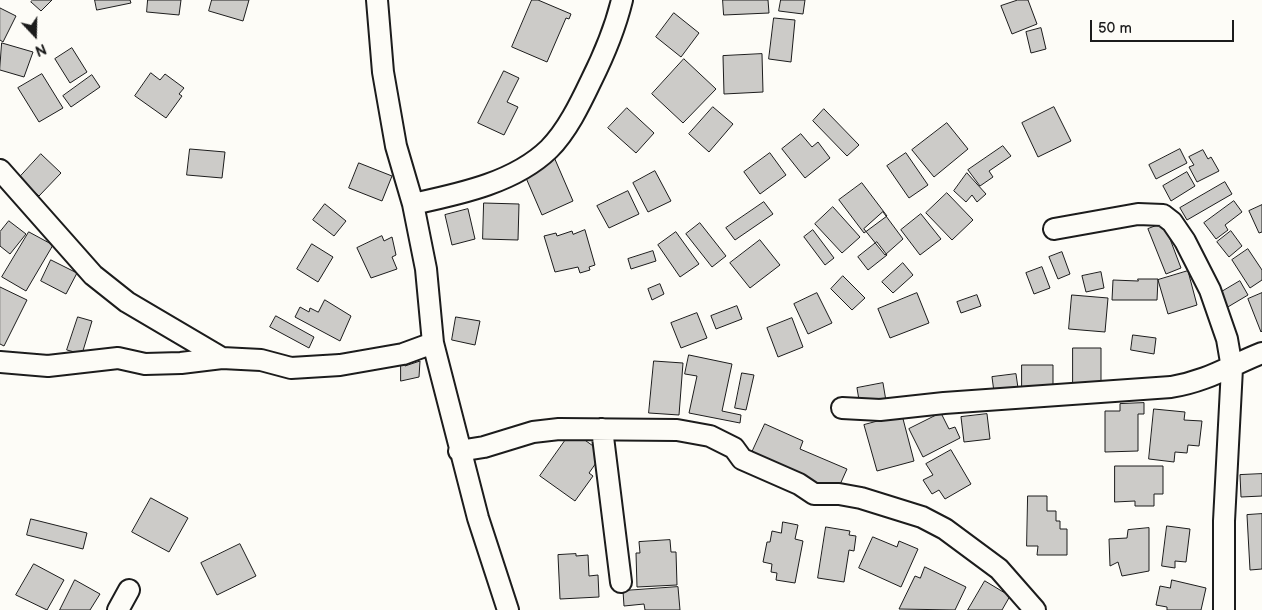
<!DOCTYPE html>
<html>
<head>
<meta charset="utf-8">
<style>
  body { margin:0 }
  #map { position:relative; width:1262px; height:610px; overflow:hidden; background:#fdfcf7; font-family:"Balsamiq Sans",sans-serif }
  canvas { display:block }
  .north { position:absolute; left:10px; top:10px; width:50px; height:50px; -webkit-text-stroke:4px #fdfcf7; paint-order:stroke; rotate:159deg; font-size:14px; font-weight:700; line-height:20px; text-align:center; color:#1c1c1c }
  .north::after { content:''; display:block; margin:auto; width:18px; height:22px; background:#1c1c1c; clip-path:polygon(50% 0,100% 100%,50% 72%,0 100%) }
  .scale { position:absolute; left:1090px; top:20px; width:144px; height:22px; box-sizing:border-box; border:2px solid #1c1c1c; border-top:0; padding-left:6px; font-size:15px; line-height:18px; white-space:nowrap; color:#1c1c1c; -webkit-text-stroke:4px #fdfcf7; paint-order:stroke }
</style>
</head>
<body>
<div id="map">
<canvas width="1262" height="610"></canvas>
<div class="north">N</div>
<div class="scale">50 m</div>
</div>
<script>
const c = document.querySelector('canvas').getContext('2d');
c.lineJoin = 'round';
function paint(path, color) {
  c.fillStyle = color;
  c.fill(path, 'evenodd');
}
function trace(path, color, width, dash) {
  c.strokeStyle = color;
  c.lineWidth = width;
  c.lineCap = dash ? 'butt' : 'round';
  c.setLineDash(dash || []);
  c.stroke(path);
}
const building = new Path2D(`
  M33,0H52L41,11L31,2Z
  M95,0H130L131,3L97,10Z
  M148,0H181L179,15L147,12Z
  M212,0H249L243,21L209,11Z
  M532,0H538L571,14L569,19L566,18L547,62L512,47Z
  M723,0H768L769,13L724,15Z
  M781,0H805L803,14L779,11Z
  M1018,0H1028L1037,24L1012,34L1001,6Z
  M0,8L16,16L3,42L0,40Z
  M674,13L699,33L681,57L656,37Z
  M774,18L795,20L791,62L769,59Z
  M1041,28L1046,49L1031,53L1026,32Z
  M2,43L33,52L24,77L0,70Z
  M72,48L87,72L70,83L55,59Z
  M762,54L763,92L724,94L723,56Z
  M684,59L716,89L683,123L652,94Z
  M504,71L519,78L507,102L518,107L504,135L478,123Z
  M151,73L160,80L165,74L184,88L179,94L182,96L166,118L135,96Z
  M42,74L63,108L39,122L18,88Z
  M92,75L100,87L71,107L63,96Z
  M713,107L733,124L709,152L689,134Z
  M1054,107L1071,141L1038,157L1022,123Z
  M627,108L654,133L636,153L608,128Z
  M824,109L859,145L847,156L813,121Z
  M947,123L968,149L934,177L912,150Z
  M801,134L812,147L818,142L830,158L805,178L782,149Z
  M1003,146L1011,156L989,171L993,177L980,186L968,170Z
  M190,149L225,152L222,178L187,175Z
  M1180,149L1187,163L1156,179L1149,165Z
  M1203,150L1208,159L1211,157L1219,171L1197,182L1189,167L1194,165L1189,157Z
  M770,153L786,175L760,194L744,172Z
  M906,153L928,185L909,198L887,166Z
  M41,154L61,173L39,196L19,178Z
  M554,157L573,201L542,215L523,171Z
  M359,163L392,176L382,201L349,188Z
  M655,171L671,201L648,212L633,183Z
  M1187,172L1195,186L1171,201L1163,186Z
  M967,173L986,194L977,202L972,195L966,202L954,191Z
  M1225,182L1232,194L1187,220L1180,208Z
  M862,183L887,216L864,233L839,200Z
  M628,191L639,214L609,228L597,206Z
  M947,193L973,220L952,240L926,213Z
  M1234,201L1242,212L1225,225L1228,230L1216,239L1204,223Z
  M764,202L773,214L735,240L726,228Z
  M484,203L519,204L518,240L483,239Z
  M325,204L346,221L334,236L313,220Z
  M1262,205V232L1259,233L1249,211Z
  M833,207L860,237L842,253L815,224Z
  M468,209L475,239L452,245L445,215Z
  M883,212L903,239L885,255L864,229Z
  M921,214L941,239L920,255L901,230Z
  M9,221L26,234L10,254L0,246V232Z
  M700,223L726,256L712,267L686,234Z
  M1164,223L1181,268L1166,274L1148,229Z
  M585,230L595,265L589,267L590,270L580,273L578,267L555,272L544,236L556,233L557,236L572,231L573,234Z
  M813,230L834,258L825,265L804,237Z
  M1231,231L1242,246L1229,257L1217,242Z
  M29,232L53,245L26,291L2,277Z
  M676,232L699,264L680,277L658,245Z
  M382,236L384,241L392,237L396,255L392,257L397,269L371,278L357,248Z
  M760,240L780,265L750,288L730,263Z
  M877,242L887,255L868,270L858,257Z
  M312,244L333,257L318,282L297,269Z
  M1248,249L1262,270V280L1250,288L1232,260Z
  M653,251L656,261L631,269L628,259Z
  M1062,252L1070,274L1058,279L1049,257Z
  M51,260L77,273L66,294L41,281Z
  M903,263L913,275L893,293L882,282Z
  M1042,267L1050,288L1034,294L1026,273Z
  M1188,271L1197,305L1168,314L1158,280Z
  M1101,272L1104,288L1086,292L1082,276Z
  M843,276L865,298L852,310L831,289Z
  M1138,279H1158L1157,300H1112L1113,280L1138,281Z
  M1240,281L1248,295L1216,314L1208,300Z
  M660,284L664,294L652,300L648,289Z
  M0,287L27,300L4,346L0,344Z
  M817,293L832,323L808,334L794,304Z
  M917,293L929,323L890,338L878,309Z
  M1262,293V331L1261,332L1248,299Z
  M977,295L981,306L961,313L957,302Z
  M1072,295L1108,298L1105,332L1069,329Z
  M325,300L351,316L340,341L295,317L300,307L309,312L310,308L318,312Z
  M737,306L742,319L716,329L711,316Z
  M697,313L707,338L681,348L671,323Z
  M276,316L314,337L309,348L270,327Z
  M78,317L92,321L82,354L67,350Z
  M456,317L480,321L475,345L452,340Z
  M792,318L803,347L778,357L767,328Z
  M1133,335L1156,338L1154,354L1131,350Z
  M1073,348H1101V385H1073Z
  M689,355L732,364L722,411L741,415L740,423L689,413L697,376L685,374Z
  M401,360H405V366L420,361L419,377L401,381Z
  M654,361L683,363L679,415L649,413Z
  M1022,365H1053V389H1022Z
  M742,373L754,375L746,410L735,408Z
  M1016,374L1018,388L994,392L992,377Z
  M883,383L886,401L860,406L857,388Z
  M1144,403V414H1138V451L1105,452V411H1120V404Z
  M1154,409L1185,412L1184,420L1202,421L1199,446L1188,445L1187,453L1175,452L1174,462L1149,459Z
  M941,413L949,429L955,427L960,438L923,457L909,429Z
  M987,414L990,439L964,442L961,417Z
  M902,415L914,461L877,471L864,425Z
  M765,424L803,441L800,449L847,469L838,489L825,493L749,459Z
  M572,431L603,453L589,473L593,476L575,501L540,476Z
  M951,450L971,484L945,499L939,490L932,494L923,480L933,475L926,464Z
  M1115,466H1163V494H1154V506H1135V501L1115,502Z
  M1262,474V496L1241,497L1240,475Z
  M1028,496H1047V511H1056V521H1060V529H1067V555H1037L1038,546H1027Z
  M151,498L188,518L169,552L132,532Z
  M1262,514V569L1250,570L1247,515Z
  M31,519L87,533L83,549L27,535Z
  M783,522L798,525L795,539L803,541L795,583L776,580L777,573L771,572L772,564L763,562L767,542H770L772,531L781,533Z
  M1167,526L1190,529L1186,562L1175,561V568L1162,566Z
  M826,527L850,531L849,535L856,536L854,551L849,550L844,582L818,578Z
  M1149,528V571L1122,576L1118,562L1110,566L1109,539L1127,538L1128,530Z
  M873,537L897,547L899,541L918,549L901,587L859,568Z
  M670,540L671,552H676L677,585L637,587L636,553H640L639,542Z
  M240,544L256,576L217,595L201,563Z
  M576,554V556L588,555L589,576L598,575L599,597L560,599L558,555Z
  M34,564L64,580L47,610L16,595Z
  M925,567L966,587L955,610L899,609L915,576L920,578Z
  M75,580L100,594L90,610H60Z
  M1172,580L1206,588L1201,610H1167V607L1156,605L1160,586L1170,588Z
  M985,581L1010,596L1002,610H968Z
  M678,587L680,610H645L644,604L624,606L623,591Z`);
const minor = new Path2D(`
  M377,0L383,72L396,146L413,204L426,269L433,343L478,518L508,610
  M0,170L93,275L127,302L222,358
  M413,204C459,194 514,183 549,149C567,131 580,104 591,81C604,55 615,29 622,0
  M1054,229L1138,214L1163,215L1172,222L1185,241L1210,290L1227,339L1232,368L1224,521V610
  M0,362L48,366L118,358L145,364L181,363L222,358L261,360L291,368L340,365L403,354L433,343
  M842,408L880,410L944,403L1171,387C1208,381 1229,366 1262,353
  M602,429L621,582
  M459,451L484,447L533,432L559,429L677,430L710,436L734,448L742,459L799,484L814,494H839L861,498L922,517L945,529L999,569L1035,610
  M118,610L129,590`);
paint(building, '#cccbc8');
trace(building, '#1c1c1c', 1);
trace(minor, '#1c1c1c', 24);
trace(minor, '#fdfcf7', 20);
</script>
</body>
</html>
